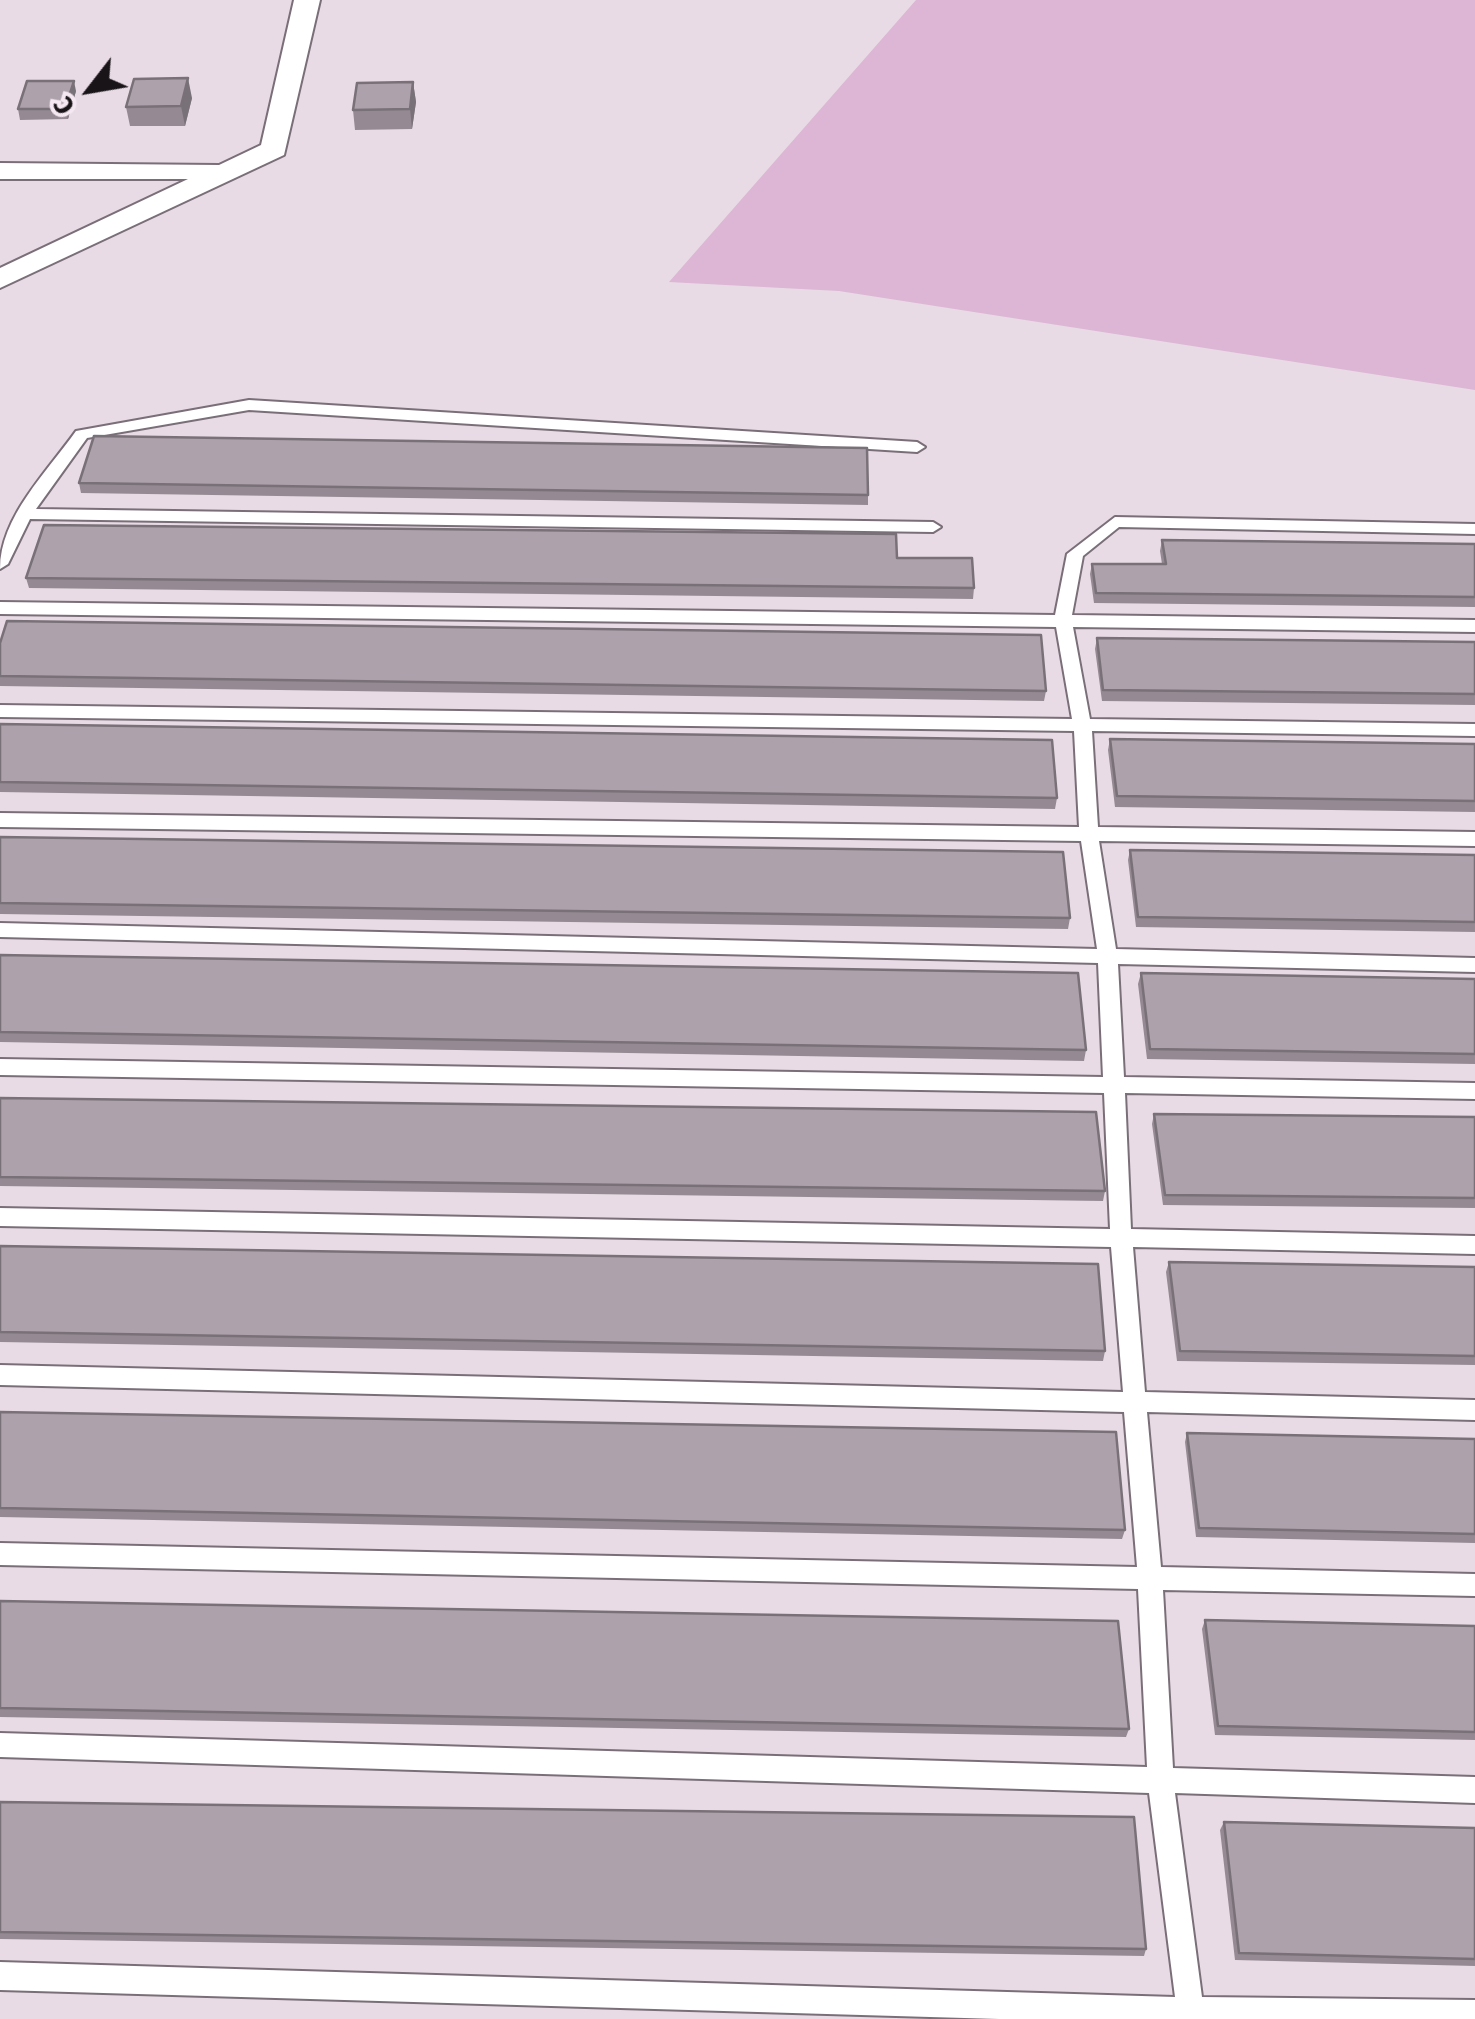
<!DOCTYPE html>
<html>
<head>
<meta charset="utf-8">
<style>
  body { margin:0 }
  #map { position:relative; width:1475px; height:2019px; overflow:hidden; background:#e8dbe5; font-family:"Fira Sans Condensed",sans-serif }
  canvas { display:block }
  .north { position:absolute; left:40px; top:40px; width:100px; height:100px; -webkit-text-stroke:8px #f5e8f2; paint-order:stroke; rotate:239deg; font-size:28px; font-weight:700; line-height:40px; text-align:center; color:#181417 }
  .north::after { content:''; display:block; margin:auto; width:35px; height:45px; background:#181417; clip-path:polygon(50% 0,100% 100%,50% 72%,0 100%) }
</style>
</head>
<body>
<div id="map">
<canvas width="1475" height="2019"></canvas>
<div class="north">С</div>
</div>
<script>
const c = document.querySelector('canvas').getContext('2d');
c.lineJoin = 'round';
function paint(path, color) {
  c.fillStyle = color;
  c.fill(path, 'evenodd');
}
function trace(path, color, width, dash) {
  c.strokeStyle = color;
  c.lineWidth = width;
  c.lineCap = dash ? 'butt' : 'round';
  c.setLineDash(dash || []);
  c.stroke(path);
}
const green = new Path2D(`
  M916,0H1475V390L839,291L669,282Z`);
const lane = new Path2D(`
  M249,400L917,442L925,447L917,452L249,410L87,438L36,509L933,522L941,527L933,532L30,519L8,564L0,569C0,517 47,472 76,431Z
  M1115,517L1475,524V534L1119,527L1083,556L1072,615L1475,620V632L1073,627L1090,719L1475,724V736L1092,731L1098,827L1475,832V846L1099,841L1116,949L1475,958V972L1118,964L1124,1077L1475,1083V1099L1125,1093L1131,1229L1475,1236V1254L1133,1247L1145,1392L1475,1400V1420L1147,1412L1161,1567L1475,1574V1596L1163,1590L1173,1768L1475,1777V1803L1175,1793L1202,1997L1475,2000V2019H999L0,1990V1962L1175,1997L1149,1793L0,1757V1733L1147,1767L1138,1589L0,1565V1543L1137,1567L1124,1412L0,1385V1365L1123,1392L1111,1247L0,1226V1208L1110,1229L1104,1093L0,1075V1059L1103,1077L1098,963L0,937V923L1097,949L1081,841L0,827V813L1079,827L1074,731L0,717V705L1072,719L1056,627L0,614V602L1055,615L1067,554Z`);
const street = new Path2D(`
  M294,0H320L284,155L0,288V268L188,179H0V163L219,165L261,145Z`);
const wall = new Path2D(`
  M413,82L416,102L412,129L355,130L353,110Z
  M76,91L68,119L20,120L18,109Z
  M192,98L185,126H130L126,107Z
  M79,483L868,495V505L81,493Z
  M1162,540L1475,544V607L1094,603L1090,574L1092,564H1162L1160,551Z
  M26,578L974,588L973,599L29,588Z
  M1097,638L1475,642V705L1102,701L1095,649Z
  M0,643L1046,691L1044,701L0,686Z
  M0,724L1057,798L1055,809L0,792Z
  M1110,739L1475,744V812L1115,807L1108,750Z
  M0,837L1070,918L1068,929L0,914Z
  M1130,850L1475,855V932L1136,927L1128,860Z
  M0,955L1086,1050L1084,1061L0,1042Z
  M1141,973L1475,979V1064L1147,1059L1138,984Z
  M0,1098L1105,1191L1103,1201L0,1186Z
  M1154,1114L1475,1117V1208L1163,1205L1152,1124Z
  M0,1246L1105,1351L1103,1361L0,1342Z
  M1169,1262L1475,1267V1365L1177,1361L1166,1272Z
  M0,1412L1125,1530L1122,1539L0,1517Z
  M1187,1433L1475,1439V1543L1196,1537L1185,1442Z
  M0,1601L1129,1729L1126,1737L0,1717Z
  M1205,1620L1475,1626V1740L1215,1735L1202,1629Z
  M0,1802L1146,1949L1144,1956L0,1939Z
  M1224,1822L1475,1828V1966L1235,1960L1220,1830Z`);
const shadedWall = new Path2D(`
  M188,78L192,98L185,126L181,106Z
  M74,81L76,91L68,119L65,109Z
  M413,82L416,102L412,129L410,109Z`);
const building = new Path2D(`
  M188,78L181,106L126,107L134,79Z
  M27,81H74L65,109H18Z
  M413,82L410,109L353,110L357,83Z
  M94,436L867,448L868,495L79,483Z
  M44,525L896,534L897,558H972L974,588L26,578Z
  M1162,540L1475,544V597L1096,593L1092,564H1166Z
  M7,621L1041,635L1046,691L0,676V643Z
  M1097,638L1475,642V694L1103,690Z
  M0,724L1052,740L1057,798L0,782Z
  M1110,739L1475,744V801L1117,796Z
  M0,837L1063,852L1070,918L0,903Z
  M1130,850L1475,855V922L1138,917Z
  M0,955L1078,973L1086,1050L0,1032Z
  M1141,973L1475,979V1054L1150,1049Z
  M0,1098L1096,1112L1105,1191L0,1177Z
  M1154,1114L1475,1117V1198L1165,1195Z
  M0,1246L1098,1264L1105,1351L0,1332Z
  M1169,1262L1475,1267V1356L1180,1351Z
  M0,1412L1116,1432L1125,1530L0,1508Z
  M1187,1433L1475,1439V1534L1199,1528Z
  M0,1601L1118,1621L1129,1729L0,1708Z
  M1205,1620L1475,1626V1732L1218,1726Z
  M0,1802L1134,1817L1146,1949L0,1932Z
  M1224,1822L1475,1828V1959L1239,1953Z`);
paint(green, '#dcb6d4');
trace(lane, '#7a6f78', 4);
trace(street, '#7a6f78', 4);
paint(lane, '#fff');
paint(street, '#fff');
paint(wall, '#958a93');
paint(shadedWall, '#797178');
paint(building, '#ada1ab');
trace(building, '#797178', 2.5);
</script>
</body>
</html>
